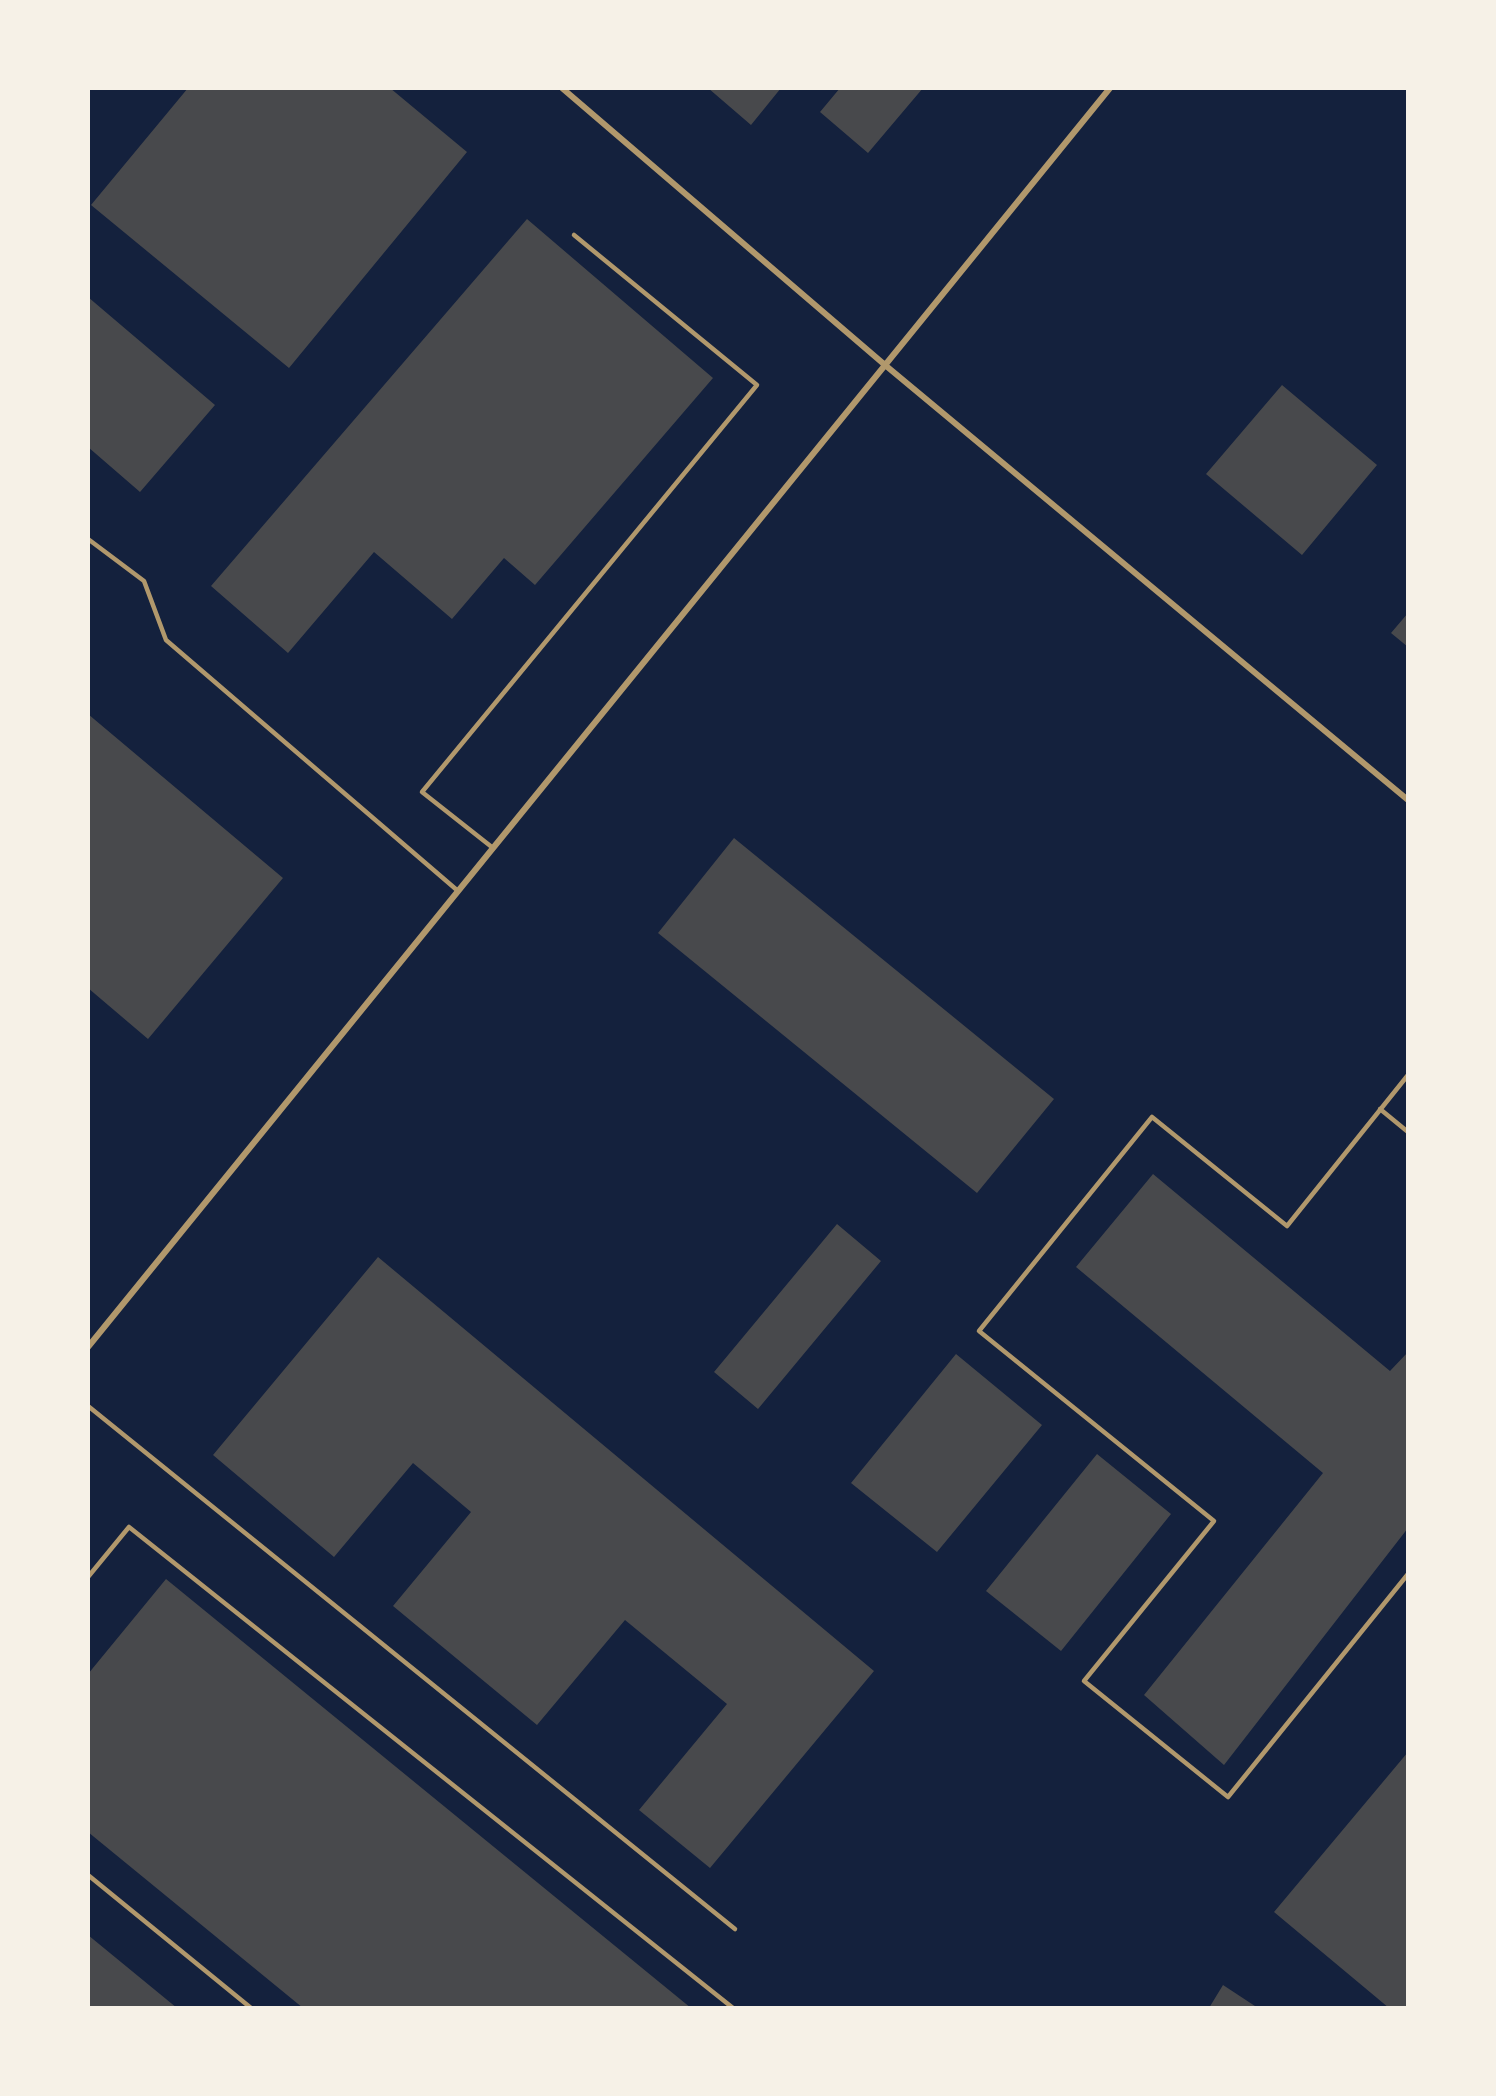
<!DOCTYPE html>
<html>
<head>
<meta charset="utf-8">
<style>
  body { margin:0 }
  #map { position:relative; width:1496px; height:2096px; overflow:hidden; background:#14213d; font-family:"PT Sans",sans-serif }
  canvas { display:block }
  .frame { position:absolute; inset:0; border:90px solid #f6f1e7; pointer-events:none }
</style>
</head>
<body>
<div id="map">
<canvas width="1496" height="2096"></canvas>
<div class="frame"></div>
</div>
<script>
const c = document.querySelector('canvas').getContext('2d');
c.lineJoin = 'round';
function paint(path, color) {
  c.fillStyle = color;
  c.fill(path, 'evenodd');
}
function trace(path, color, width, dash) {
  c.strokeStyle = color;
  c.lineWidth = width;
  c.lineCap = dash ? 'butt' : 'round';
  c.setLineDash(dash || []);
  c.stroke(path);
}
const building = new Path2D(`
  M188,88H390L467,152L289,368L91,205Z
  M708,88H781L751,125Z
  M840,88H923L868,153L820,112Z
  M527,219L713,378L535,585L504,558L452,619L374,552L288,653L211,586Z
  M88,297L215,405L140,492L88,447Z
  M1282,385L1377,465L1302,555L1206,474Z
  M1408,613V647L1391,633Z
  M88,714L283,878L148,1039L88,988Z
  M734,838L1054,1099L977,1193L658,933Z
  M1153,1174L1390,1371L1408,1352V1528L1224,1765L1144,1695L1323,1473L1076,1267Z
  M837,1224L881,1261L758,1409L714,1372Z
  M378,1257L874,1671L710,1868L639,1810L727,1704L625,1620L537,1725L393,1606L471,1512L413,1463L334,1557L213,1455Z
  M956,1354L1042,1425L937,1552L851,1483Z
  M1097,1454L1171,1514L1061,1651L986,1591Z
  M166,1579L691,2008H303L88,1832V1674Z
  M1408,1752V2008H1389L1274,1912Z
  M88,1935L177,2008H88Z
  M1223,1985L1258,2008H1209Z`);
const service = new Path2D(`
  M88,539L144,581L166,640L458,891
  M493,848L422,792L757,385L574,235
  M1408,1075L1287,1226L1152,1117L979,1331L1214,1521L1084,1681L1228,1797L1408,1574
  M1380,1109L1408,1132
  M88,1406L735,1929
  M88,1577L129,1527L733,2008
  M88,1875L251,2008`);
const minor = new Path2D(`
  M562,88L885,365L1408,800
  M88,1347L1110,88`);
paint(building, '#48494c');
trace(service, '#b1986c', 4.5);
trace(minor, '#b1986c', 6);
</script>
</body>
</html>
